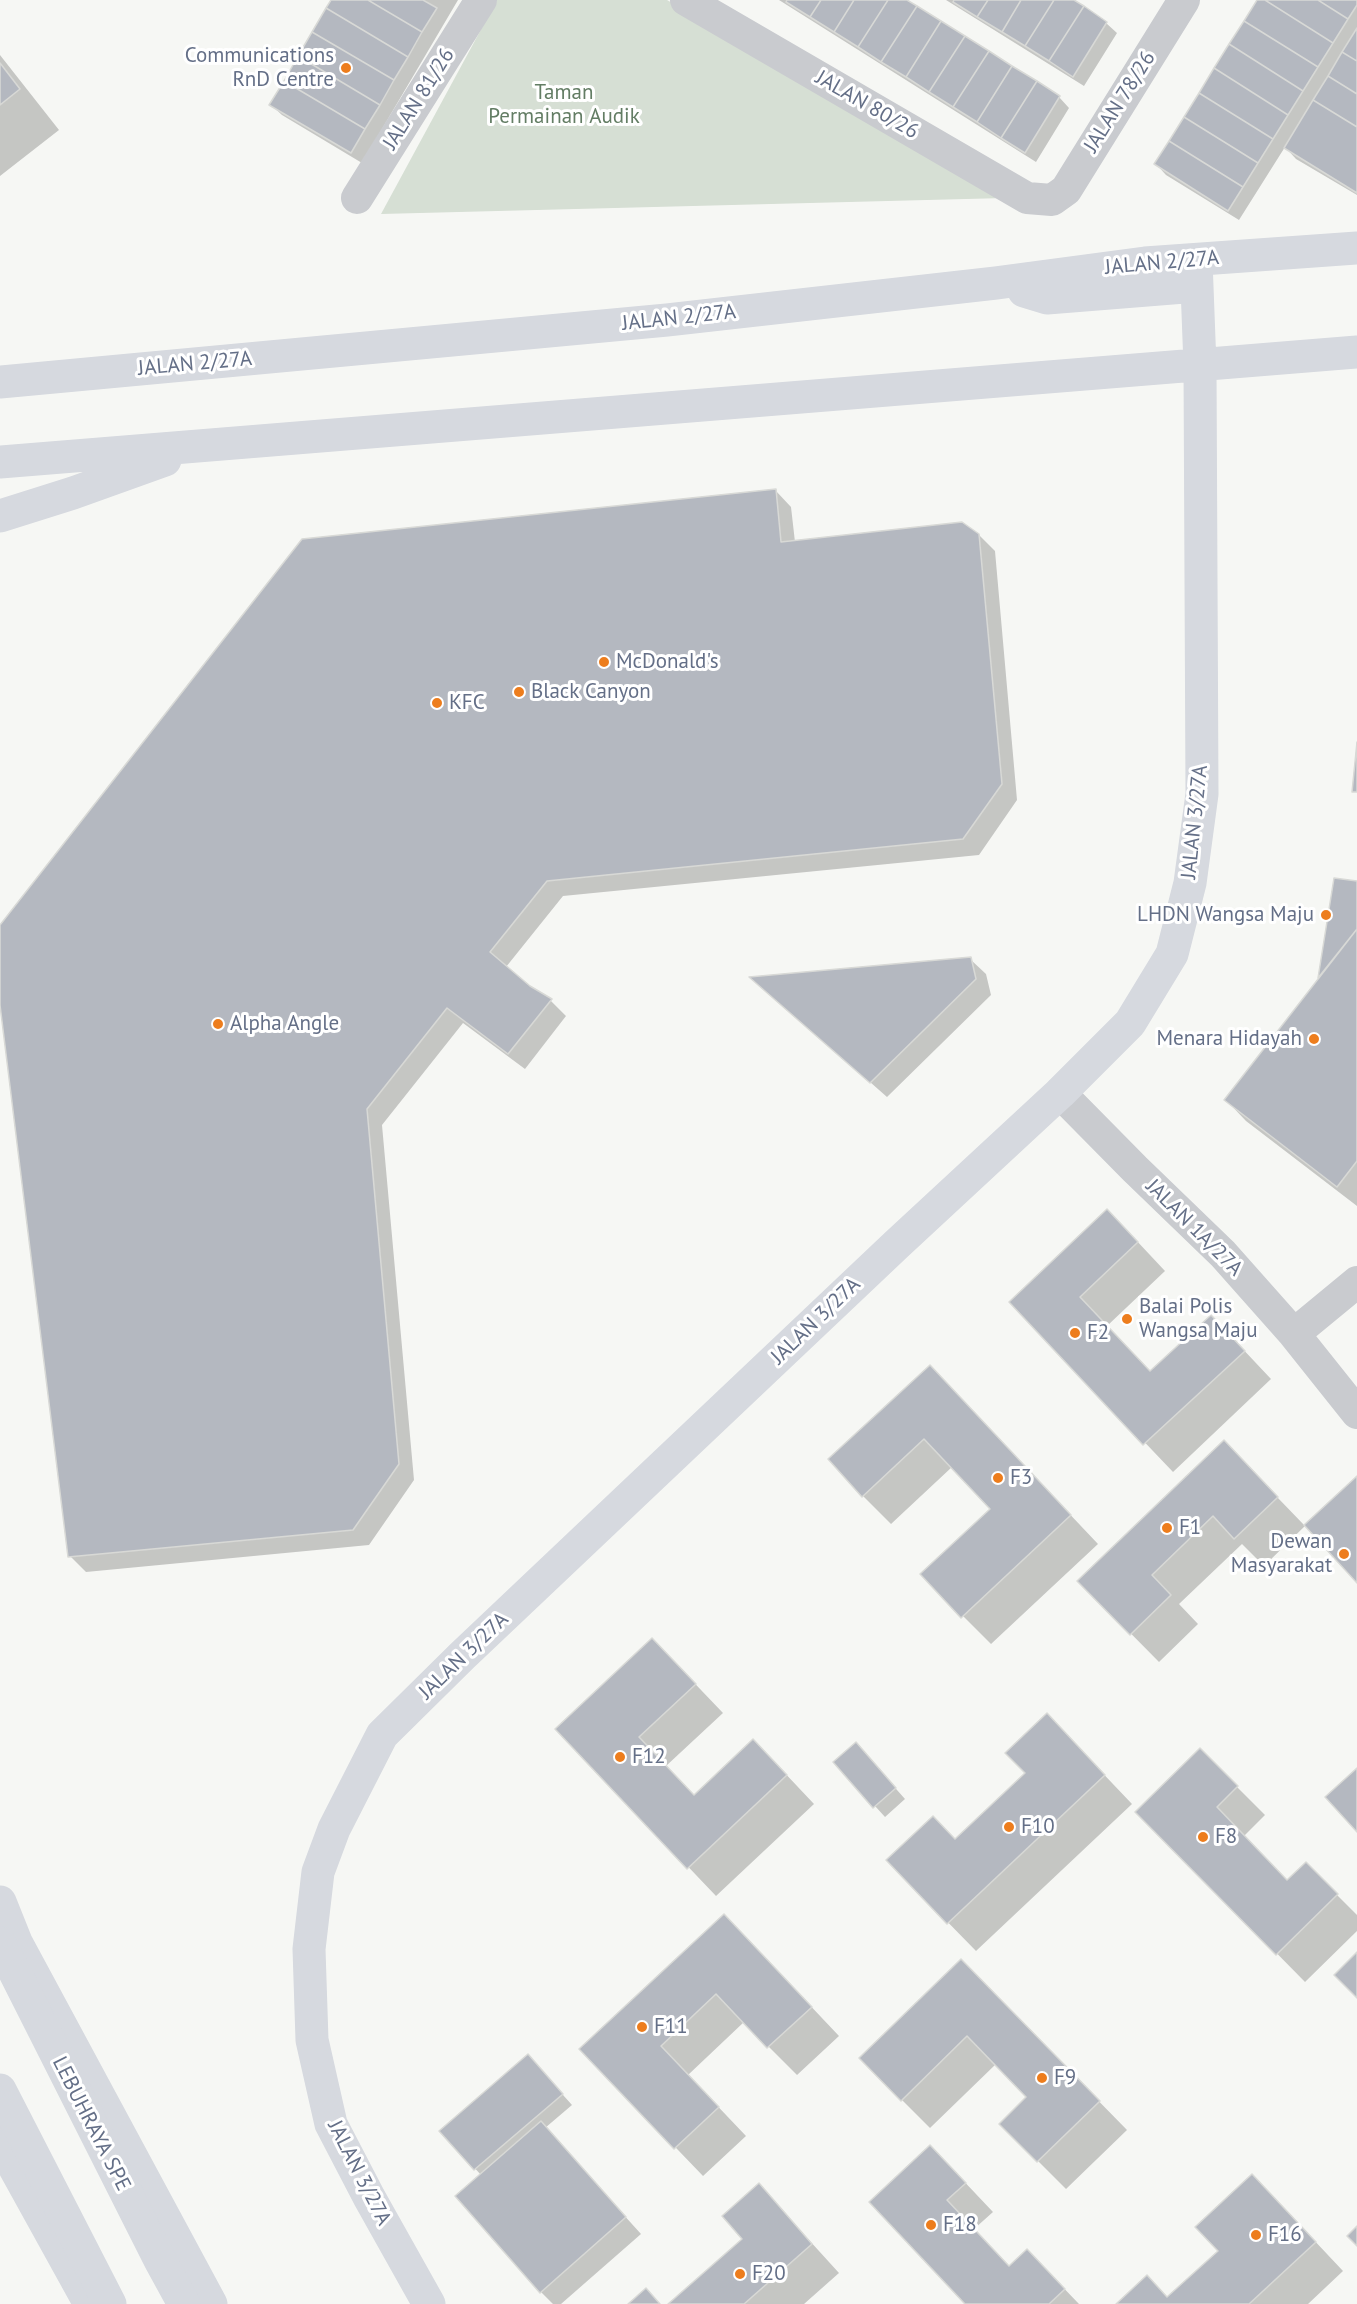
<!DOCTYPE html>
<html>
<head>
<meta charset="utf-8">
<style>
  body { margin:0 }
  canvas { display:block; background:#f6f7f4 }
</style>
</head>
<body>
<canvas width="1357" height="2304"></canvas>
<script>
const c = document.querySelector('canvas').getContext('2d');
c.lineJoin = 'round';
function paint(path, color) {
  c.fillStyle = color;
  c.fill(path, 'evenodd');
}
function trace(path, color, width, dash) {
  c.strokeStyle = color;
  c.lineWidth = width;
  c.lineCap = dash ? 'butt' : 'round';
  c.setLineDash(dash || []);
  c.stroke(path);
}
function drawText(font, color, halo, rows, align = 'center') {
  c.font = font + ' "PT Sans",sans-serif';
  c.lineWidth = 6;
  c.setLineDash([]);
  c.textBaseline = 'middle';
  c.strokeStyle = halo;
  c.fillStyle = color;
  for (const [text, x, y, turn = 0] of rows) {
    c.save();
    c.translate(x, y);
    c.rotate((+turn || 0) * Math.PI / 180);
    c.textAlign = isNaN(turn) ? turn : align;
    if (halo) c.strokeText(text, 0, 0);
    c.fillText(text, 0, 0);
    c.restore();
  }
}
const green = new Path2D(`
  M497,0H667L1005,198L381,214Z`);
const shadow = new Path2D(`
  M333,0H458L362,163L282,115L271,105Z
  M779,0H904L1059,97L1069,108L1036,162Z
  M946,0H1070L1106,23L1117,33L1084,86Z
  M1259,0H1357V195L1296,159L1285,147L1239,220L1166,175L1156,164Z
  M0,55L59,130L0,176Z
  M776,491L791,507L795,542L979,535L995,551L1017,800L979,855L563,896L506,967L530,987L551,1001L566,1016L525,1069L463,1023L382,1125L414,1480L369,1545L86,1572L70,1556L0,993V927Z
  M1335,879L1357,883V1206L1246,1121L1226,1100L1320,978Z
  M970,959L986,974L991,995L887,1097L752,978Z
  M1135,1239L1165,1271L1107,1326L1151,1372L1239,1345L1271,1379L1173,1472L1011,1302Z
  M957,1395L1098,1544L991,1644L963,1616L992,1509L952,1467L891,1524L863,1496Z
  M1251,1470L1305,1526L1357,1478V1581L1306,1525L1264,1566L1242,1544L1179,1604L1198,1624L1159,1662L1079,1581Z
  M680,1668L723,1713L666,1766L695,1796L781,1769L814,1804L716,1896L557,1729Z
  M1074,1743L1132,1804L976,1951L888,1861L955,1840Z
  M1200,1750L1265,1815L1244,1836L1288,1882L1306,1864L1357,1915V1931L1305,1982L1138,1812Z
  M866,1755L905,1799L885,1817L835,1762Z
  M752,1944L839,2036L797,2075L744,2022L688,2075L746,2136L703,2176L581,2049Z
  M989,1989L1127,2130L1066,2189L1001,2124L1029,2097L996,2064L930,2128L902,2100Z
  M538,2067L572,2105L545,2128L641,2234L561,2304H553L541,2292L481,2175L441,2131Z
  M958,2175L993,2212L974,2229L1010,2267L1055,2279L1079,2304H968L871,2203Z
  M759,2185L839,2273L804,2304H670L744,2239Z
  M1280,2204L1343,2271L1308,2304H1118L1168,2298Z`);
const building = new Path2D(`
  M331,0H368L422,32L408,57L326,8Z
  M368,0H423L437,8L422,32Z
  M787,0H821L810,17L786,2Z
  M821,0H854L834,32L810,17Z
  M854,0H888L858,47L834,32Z
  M888,0H907L917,6L881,62L858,47Z
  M954,0H988L977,17L953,2Z
  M988,0H1021L1002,32L977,17Z
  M1021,0H1054L1025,46L1002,32Z
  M1054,0H1074L1084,6L1049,61L1025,46Z
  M1257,0H1265L1333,43L1318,67L1244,21Z
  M1265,0H1318L1348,19L1333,43Z
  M1318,0H1357V5L1348,19Z
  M917,6L941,21L906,77L881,62Z
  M1084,6L1107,22L1073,77L1049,61Z
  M326,8L408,57L394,80L312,32Z
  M941,21L965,36L929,92L906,77Z
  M1244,21L1318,67L1303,91L1229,44Z
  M1357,28V61L1342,52Z
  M312,32L394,80L380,105L298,56Z
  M965,36L989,51L953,107L929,92Z
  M1229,44L1303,91L1288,115L1214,68Z
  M989,51L1012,66L977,122L953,107Z
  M1342,52L1357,61V94L1328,76Z
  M298,56L380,105L365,129L284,81Z
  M0,63L20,89L0,105Z
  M1012,66L1037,81L1001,138L977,122Z
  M1214,68L1288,115L1273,139L1199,93Z
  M1328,76L1357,94V127L1313,100Z
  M284,81L365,129L351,153L269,105Z
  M1037,81L1060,96L1025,153L1001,138Z
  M1199,93L1273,139L1258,163L1184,117Z
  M1313,100L1357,127V193L1284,148Z
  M1184,117L1258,163L1243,187L1169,141Z
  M1169,141L1243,187L1228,211L1154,164Z
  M776,489L781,542L962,522L979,534L1002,784L963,839L547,881L490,952L530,986L552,999L508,1054L447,1008L367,1109L399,1464L353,1530L68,1557L0,1005V925L302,539Z
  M1357,742V792H1352Z
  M1334,878L1357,881V929L1318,978Z
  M1357,929V1161L1337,1187L1224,1100Z
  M971,957L976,979L870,1083L749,977Z
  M1107,1209L1138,1242L1080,1297L1150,1371L1211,1315L1245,1351L1143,1445L1009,1302Z
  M930,1365L1071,1515L961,1618L920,1574L990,1509L924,1439L862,1497L828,1459Z
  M1224,1440L1278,1497L1234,1539L1213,1516L1152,1575L1171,1595L1130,1635L1077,1581Z
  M1357,1476V1583L1304,1525Z
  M652,1638L696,1684L639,1737L694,1795L753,1739L787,1775L687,1869L555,1729Z
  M1047,1713L1105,1775L947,1924L886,1860L933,1816L955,1839L1025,1773L1005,1753Z
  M856,1742L896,1788L873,1808L833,1762Z
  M1200,1748L1238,1786L1217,1807L1287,1880L1306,1862L1338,1894L1276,1955L1135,1812Z
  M1357,1768V1832L1325,1797Z
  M724,1914L812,2007L767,2048L716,1994L661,2046L719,2107L674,2149L579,2049Z
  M1357,1952V1998L1334,1975Z
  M961,1959L1100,2101L1037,2162L999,2124L1026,2097L967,2036L901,2101L859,2058Z
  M528,2054L563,2094L474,2170L439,2131Z
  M541,2121L626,2217L540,2293L455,2196Z
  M930,2145L966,2183L947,2200L1009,2266L1027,2249L1065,2289L1049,2304H965L869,2202Z
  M1252,2174L1316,2242L1249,2304H1116L1147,2275L1167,2297L1218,2251L1195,2227Z
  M759,2183L812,2244L744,2304H668L742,2239L722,2216Z
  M1357,2226V2246L1347,2236Z
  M646,2288L660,2304H628Z`);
const street = new Path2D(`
  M686,0L1027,198L1052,200L1066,190L1184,0
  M357,198L481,0
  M1060,1093L1135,1169L1223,1254L1294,1334L1357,1282
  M1294,1334L1357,1413`);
const secondary = new Path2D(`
  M1024,291L1047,298L1197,286
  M0,382L667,320L996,283L1145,263L1357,248
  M0,462L1357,352
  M0,516L73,493L165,460
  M0,1902L16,1942L211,2304
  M0,2141L90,2304
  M429,2304L369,2197L331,2124L312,2040L309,1949L318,1872L334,1829L382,1735L462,1656L896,1245L1060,1093L1130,1023L1172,954L1190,883L1202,794L1200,366L1196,260`);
const highway = new Path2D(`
  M0,1943L160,2260L184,2304
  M0,2090L110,2304`);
const markers = [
  [346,68,6,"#ed7d1d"],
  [604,662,6,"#ed7d1d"],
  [519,692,6,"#ed7d1d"],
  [437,703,6,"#ed7d1d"],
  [1326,915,6,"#ed7d1d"],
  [218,1024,6,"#ed7d1d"],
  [1314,1039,6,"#ed7d1d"],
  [1127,1319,6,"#ed7d1d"],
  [1075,1333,6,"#ed7d1d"],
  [998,1478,6,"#ed7d1d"],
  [1167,1528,6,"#ed7d1d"],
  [1344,1554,6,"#ed7d1d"],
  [620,1757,6,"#ed7d1d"],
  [1009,1827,6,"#ed7d1d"],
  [1203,1837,6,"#ed7d1d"],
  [642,2027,6,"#ed7d1d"],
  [1042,2078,6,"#ed7d1d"],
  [931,2225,6,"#ed7d1d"],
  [1256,2235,6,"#ed7d1d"],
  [740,2274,6,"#ed7d1d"]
];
const poiNames = [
  ["Communications",334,56,"right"],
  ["RnD Centre",334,80,"right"],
  ["McDonald's",616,662],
  ["Black Canyon",531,692],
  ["KFC",449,703],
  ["LHDN Wangsa Maju",1314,915,"right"],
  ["Alpha Angle",230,1024],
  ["Menara Hidayah",1302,1039,"right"],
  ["Balai Polis",1139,1307],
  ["Wangsa Maju",1139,1331],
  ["F2",1087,1333],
  ["F3",1010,1478],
  ["F1",1179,1528],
  ["Dewan",1332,1542,"right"],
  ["Masyarakat",1332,1566,"right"],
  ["F12",632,1757],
  ["F10",1021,1827],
  ["F8",1215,1837],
  ["F11",654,2027],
  ["F9",1054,2078],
  ["F18",943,2225],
  ["F16",1268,2235],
  ["F20",752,2274]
];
const parkNames = [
  ["Taman",564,93],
  ["Permainan Audik",564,117]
];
const streetNames = [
  ["JALAN 81/26",419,99,-58],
  ["JALAN 78/26",1120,102,-58],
  ["JALAN 80/26",867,105,30],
  ["JALAN 2/27A",1162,263,-5],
  ["JALAN 2/27A",679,318,-6],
  ["JALAN 2/27A",195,364,-5],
  ["JALAN 3/27A",1195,822,-84],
  ["JALAN 1A/27A",1194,1228,45],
  ["JALAN 3/27A",816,1321,-44],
  ["JALAN 3/27A",464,1656,-44],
  ["LEBUHRAYA SPE",91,2124,63],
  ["JALAN 3/27A",359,2173,63]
];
paint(green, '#d6dfd4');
paint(shadow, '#0003');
paint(building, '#b4b8c0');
trace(building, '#d8d9d6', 1.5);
trace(street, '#c9cbcf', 32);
trace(secondary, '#d6d9df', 33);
trace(highway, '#d6d9df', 33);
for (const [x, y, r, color] of markers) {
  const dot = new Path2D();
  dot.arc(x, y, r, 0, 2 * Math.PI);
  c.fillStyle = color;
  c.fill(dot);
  trace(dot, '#fff', 2);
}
drawText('21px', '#646f87', '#fff', poiNames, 'left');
drawText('21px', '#637d64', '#fff', parkNames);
drawText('21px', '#646f87', '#fff', streetNames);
</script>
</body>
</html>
